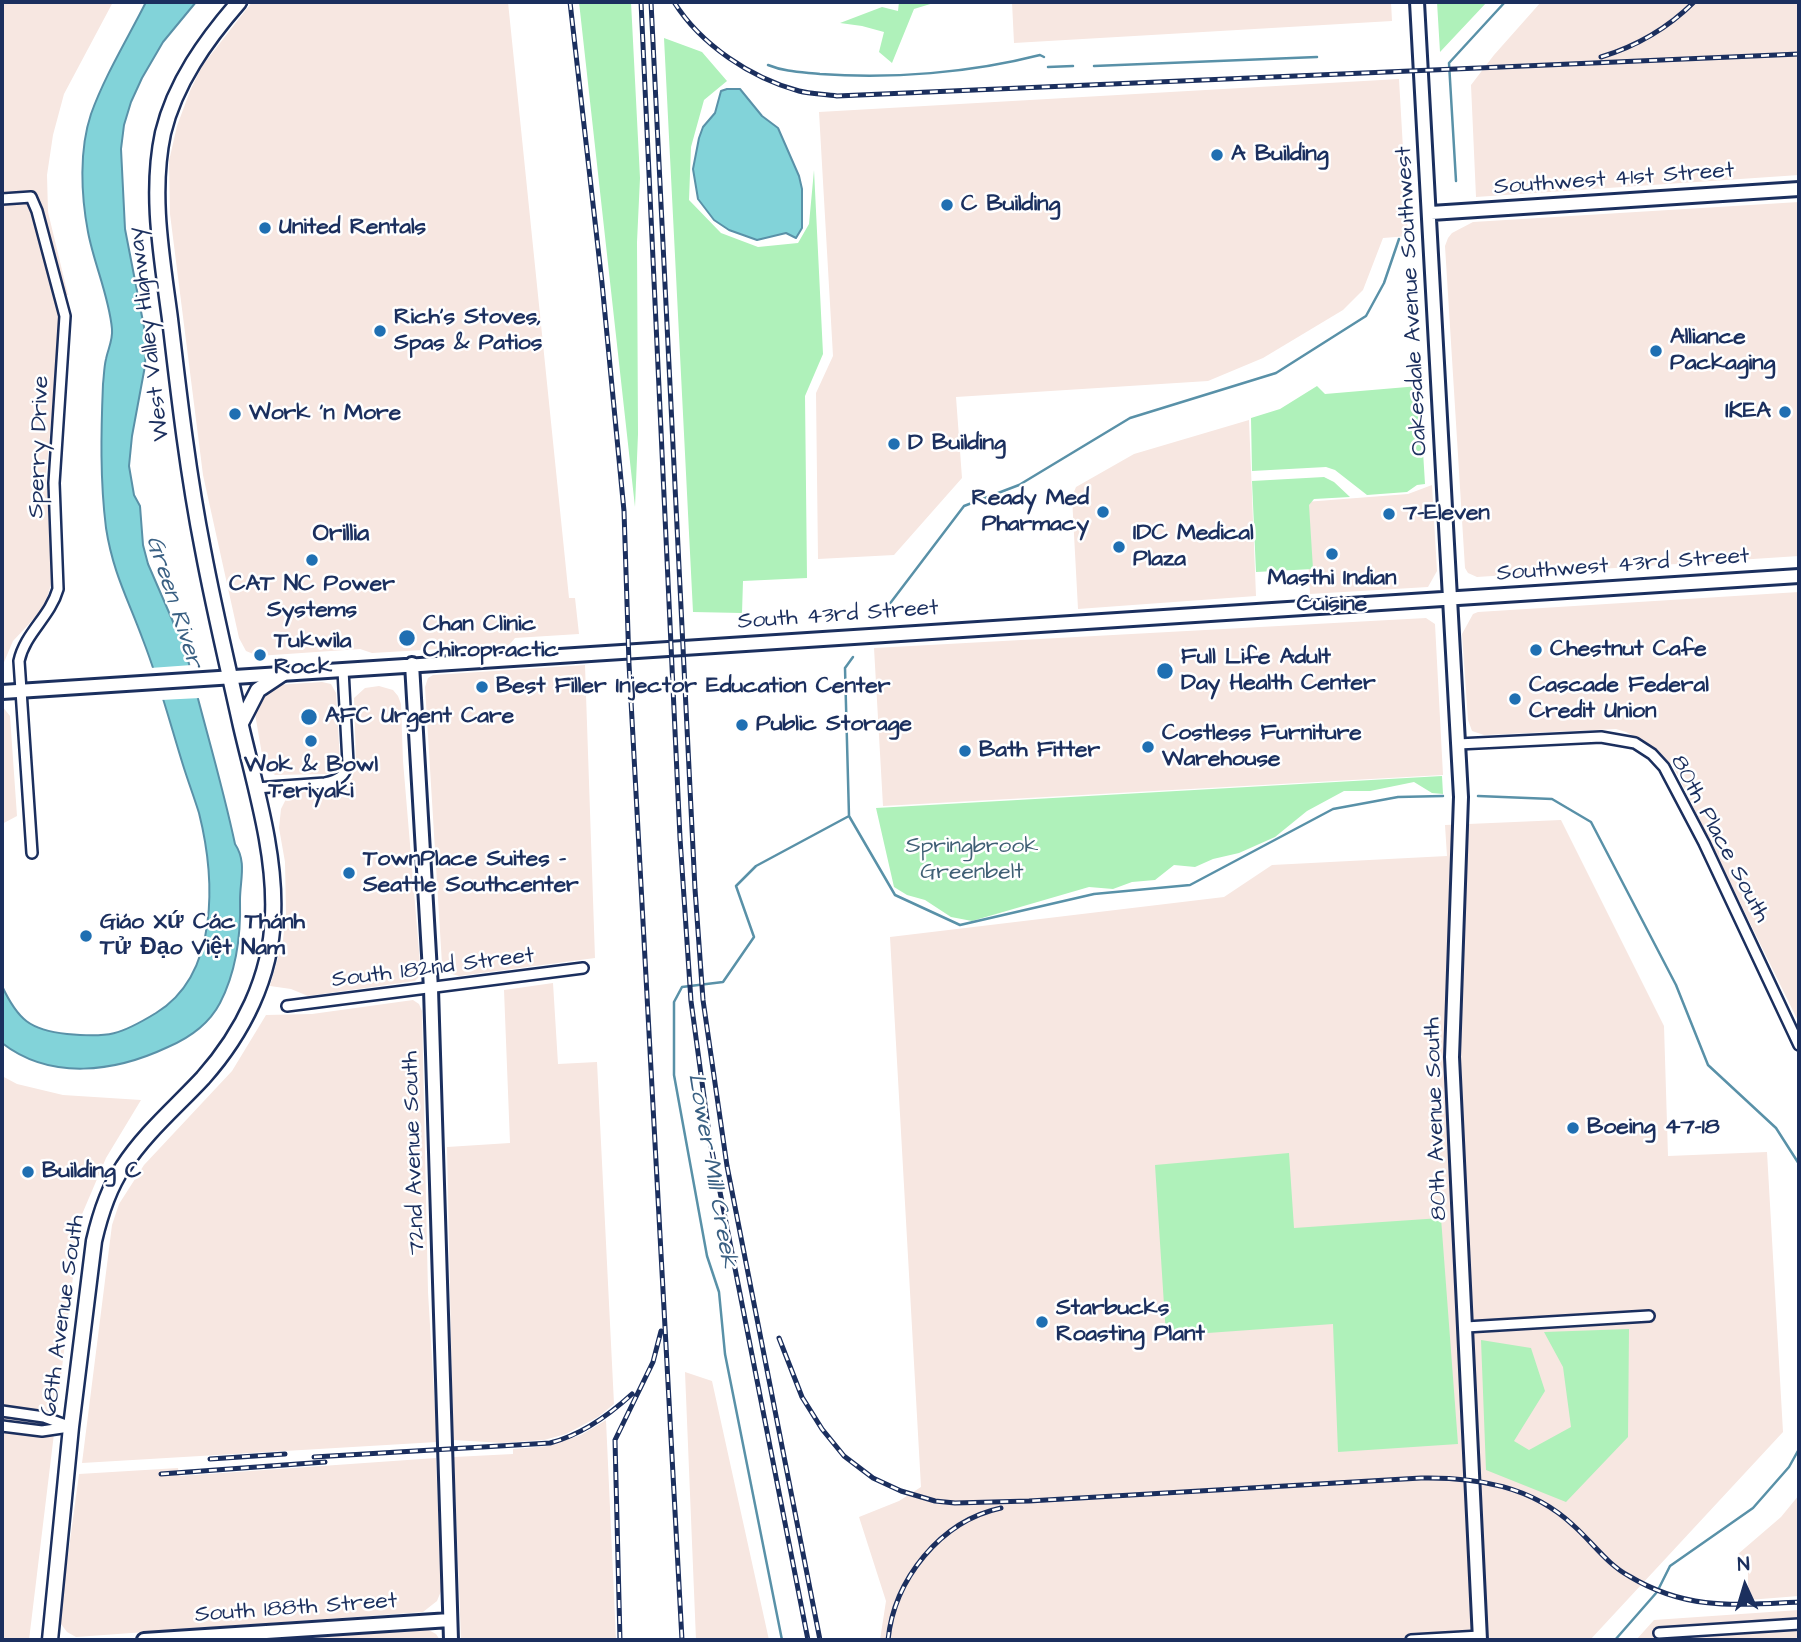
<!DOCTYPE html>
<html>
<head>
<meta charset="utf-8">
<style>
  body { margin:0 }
  #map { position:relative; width:1801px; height:1642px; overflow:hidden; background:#fff; font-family:"Architects Daughter",sans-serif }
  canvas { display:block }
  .frame { position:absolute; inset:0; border:4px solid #1b2f5e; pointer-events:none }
  .north { position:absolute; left:1710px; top:1551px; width:70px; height:70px; -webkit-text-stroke:5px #fff; paint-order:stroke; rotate:356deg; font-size:19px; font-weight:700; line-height:28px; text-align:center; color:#1b2f5e }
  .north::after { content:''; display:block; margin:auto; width:24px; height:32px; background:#1b2f5e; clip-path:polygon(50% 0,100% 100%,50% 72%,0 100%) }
</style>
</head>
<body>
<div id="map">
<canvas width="1801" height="1642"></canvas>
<div class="frame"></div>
<div class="north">N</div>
</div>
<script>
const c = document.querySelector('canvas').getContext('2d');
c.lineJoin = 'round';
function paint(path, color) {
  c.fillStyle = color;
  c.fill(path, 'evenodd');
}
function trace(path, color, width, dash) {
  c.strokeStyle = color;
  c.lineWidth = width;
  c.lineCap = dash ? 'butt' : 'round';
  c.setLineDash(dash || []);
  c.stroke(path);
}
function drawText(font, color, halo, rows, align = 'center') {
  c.font = font + ' "Architects Daughter",sans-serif';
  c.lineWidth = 5;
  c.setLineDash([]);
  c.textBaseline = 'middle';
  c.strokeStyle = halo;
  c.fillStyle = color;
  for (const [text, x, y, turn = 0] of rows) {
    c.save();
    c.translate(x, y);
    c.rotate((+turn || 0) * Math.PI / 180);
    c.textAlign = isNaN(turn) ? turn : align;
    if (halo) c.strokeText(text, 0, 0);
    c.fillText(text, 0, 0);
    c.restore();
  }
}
const built = new Path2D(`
  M2,2H113L64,94L53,135L47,175L48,212L68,295L53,296L59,318V337L46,475L52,581L44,608L13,641L2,667Z
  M252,2H508L569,598H575L579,634L515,638L509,645L372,653L360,649L258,656L246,651L239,638L203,475L170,214L169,161L177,126L190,91L202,66Z
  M1012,2H1391L1392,21L1014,43Z
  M1541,2H1799V175L1476,197L1471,85L1494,55Z
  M1399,79L1408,236L1383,238L1363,290L1343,310L1263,358L1208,381L956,397L962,478L894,555L818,559L816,393L833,356L819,112Z
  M1799,202V556L1477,577L1468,573L1465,568L1445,246L1448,238L1452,233L1473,222Z
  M1249,420L1256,596L1078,609L1072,497L1076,487L1134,454Z
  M1432,485L1437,571L1428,587L1310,594L1305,502L1408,494Z
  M1799,592V1023L1673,766L1655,748L1626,732L1616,729L1484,735L1472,731L1468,720L1462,634L1473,614L1478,612Z
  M1426,618L1435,624L1443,775L883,806L874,648Z
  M585,665L595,958L459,976L452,974L442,964L425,687L428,678L433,675Z
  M322,682L331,684L336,693L340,761L338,766L328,774L275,775L264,766L254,708L260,695L276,685Z
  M379,686L393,690L398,696L401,704L403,761L421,975L415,981L308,996L291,989L270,986L283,940L286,913L285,862L279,828L281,809L289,793L338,788L352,779L356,764L354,698L365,688Z
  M2,706L10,716L17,816L2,824Z
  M1561,820L1664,1026L1668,1156L1767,1152L1783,1432L1590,1640H880L886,1601L859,1517L899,1501L921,1487L890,937L1224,897L1272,865L1447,856L1445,825Z
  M553,983L558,1064L597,1062L614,1404L598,1417L566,1434L544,1440L503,1443L453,1440L447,1147L510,1143L504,990Z
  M413,1000L419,1004L422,1011L428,1292L437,1442L82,1463L112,1225L119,1204L144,1165L232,1071L266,1015L312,1014Z
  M2,1076L17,1084L63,1095L141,1100L106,1158L80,1219L29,1640H2Z
  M685,1372L712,1381L769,1640H696Z
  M606,1420L616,1640H461L454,1457L513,1454V1449L548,1446L581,1435Z
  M436,1458L441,1591L437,1601L423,1612L76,1637L67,1632L61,1624V1608L79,1474L178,1468L179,1476Z
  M1799,1495V1596L1748,1600V1563L1738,1554L1781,1517Z
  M1799,1610V1640H1636L1654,1620Z
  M425,1628L436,1634L440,1640H263Z`);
const green = new Path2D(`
  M579,2H631L640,178L637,242L638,434L635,507Z
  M899,2H937L914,9L892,63L879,52L884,32L862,26L840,23L882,7L898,11Z
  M1437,2H1487L1440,52Z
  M664,38L702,52L727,81L704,100L691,147L689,200L721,233L758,247L798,243L809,224L814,170L823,354L805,396L807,578L743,581L742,613L693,612Z
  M1317,386L1325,394L1419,386L1425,484L1417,485L1407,492L1367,495L1335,470L1326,467L1252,471L1251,418L1280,409Z
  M1324,477L1334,482L1350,497L1314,499L1309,505L1313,569L1256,572L1252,481Z
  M1442,776L1443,794L1432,793L1414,782L1370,791H1344L1307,811L1275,837L1239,853L1213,859L1195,867L1174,865L1155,880L1132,882L1113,889L1089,887L972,921L951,917L925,900L907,895L894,887L876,808Z
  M1289,1153L1294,1228L1441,1218L1458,1444L1338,1452L1333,1324L1166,1336L1155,1165Z
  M1629,1329L1628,1437L1566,1502L1486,1470L1481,1340L1531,1348L1545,1391L1514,1441L1529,1450L1571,1427L1563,1367L1544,1332Z`);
const water = new Path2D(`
  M146,2H196L163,42L142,78L131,102L124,125L121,149L125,229L146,337L145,366L132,436L129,466L134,495L140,506L143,545L148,564L174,624L182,635C198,705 220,773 235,844C247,862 240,880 240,900C241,935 236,972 220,1003C209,1024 189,1038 168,1047C115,1072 51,1081 2,1043V986C18,1020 30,1030 67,1034C109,1038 120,1035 156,1013C220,974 215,877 199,813C194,797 188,781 183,765C170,723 159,681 143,640C128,599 113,573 106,528C100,480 101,432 103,384C104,376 104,367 106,359C108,349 113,340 112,329C109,296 94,264 88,232C81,195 79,150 91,114C105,75 128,38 146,2Z
  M727,89H740L762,116L778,128L799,176L802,189V228L796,238L786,233L757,240L729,230L714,220L698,199L693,169L699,138L703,127L715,113L721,91Z`);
const pier = new Path2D(`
  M192,665L200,698L161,700L150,668Z`);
const stream = new Path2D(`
  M768,65C785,72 802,72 820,74C892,79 970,73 1040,55L1044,57
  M1094,66L1317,57
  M1048,67L1073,66
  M1456,181L1449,63L1505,2
  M882,614L964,506L1019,485L1130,418L1276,373L1366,316L1384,283L1399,239
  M853,657L845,668L849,816L895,895L960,925L1094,894L1190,885L1333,809L1398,797L1443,796
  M1478,796L1552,799L1591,822L1676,985L1708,1065L1776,1128L1799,1164
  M782,1640L725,1354L719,1292L707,1256L674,1075V1002L682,987L723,982L754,937L736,886L756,866L849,816
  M1615,1640L1657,1592L1670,1566L1753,1508L1789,1467L1799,1449`);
const street = new Path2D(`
  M2,199L31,197L37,211L65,316L54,483L58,589C50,617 25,633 19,661L32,853
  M1458,744L1601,737L1635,743L1652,754L1664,767L1704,843L1799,1045
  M256,788L325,783C338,780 345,777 348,763L343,670
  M287,1006L583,968
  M1466,1327L1649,1316
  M2,1411L44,1417L71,1427
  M2,1426L42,1431L69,1427
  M1659,1633L1799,1624
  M1411,1640L1480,1636`);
const secondary = new Path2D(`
  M1417,2L1461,797L1452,1057L1480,1640
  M1431,213L1799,189
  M412,664L431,989L451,1640
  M2,692L1799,576
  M144,1640L450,1620`);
const primary = new Path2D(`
  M241,723L258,690L282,674
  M50,1640L71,1427L94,1241C100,1215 108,1189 123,1167C145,1133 176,1107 203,1078C243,1033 271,977 273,916C276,854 255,786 241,726C228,667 214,609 203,550C188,474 179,396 170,319C162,258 150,194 163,133C175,83 206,40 239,2`);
const rail = new Path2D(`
  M570,2L602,283L624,511L629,664L682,1640
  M641,2L680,838L691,1001L710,1141L808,1640
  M651,2L695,889L703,1000L727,1166L820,1640
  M674,2C701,45 751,78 799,91C811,94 824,94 837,96L1799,54
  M1601,57C1637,46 1667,29 1694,2
  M779,1338L802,1397L822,1429L844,1456L873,1478L901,1491L935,1501L955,1503L1029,1501L1421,1478C1477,1477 1532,1486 1574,1526C1592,1542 1608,1565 1629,1576C1687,1611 1736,1605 1799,1602
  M314,1457L550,1443C581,1435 608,1416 632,1394
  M210,1459L285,1454
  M161,1474L325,1462
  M620,1640L615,1440L653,1362L661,1331
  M888,1640C894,1580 940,1521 1001,1508`);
const markers = [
  [1217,155,7,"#1f6fb2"],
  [947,205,7,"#1f6fb2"],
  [265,228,7,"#1f6fb2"],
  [380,331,7,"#1f6fb2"],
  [1656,351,7,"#1f6fb2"],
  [1785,412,7,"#1f6fb2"],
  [235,414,7,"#1f6fb2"],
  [894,444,7,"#1f6fb2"],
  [1103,512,7,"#1f6fb2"],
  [1389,514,7,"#1f6fb2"],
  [1119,547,7,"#1f6fb2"],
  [1332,554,7,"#1f6fb2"],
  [312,560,7,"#1f6fb2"],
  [407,638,9,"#1f6fb2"],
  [1536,650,7,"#1f6fb2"],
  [260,655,7,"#1f6fb2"],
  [1165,671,9,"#1f6fb2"],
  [482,687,7,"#1f6fb2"],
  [1515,699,7,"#1f6fb2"],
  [309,717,9,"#1f6fb2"],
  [742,725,7,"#1f6fb2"],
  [311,741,7,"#1f6fb2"],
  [1148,747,7,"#1f6fb2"],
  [965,751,7,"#1f6fb2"],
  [349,873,7,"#1f6fb2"],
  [86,936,7,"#1f6fb2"],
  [1573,1128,7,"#1f6fb2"],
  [28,1172,7,"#1f6fb2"],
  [1042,1322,7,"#1f6fb2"]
];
const poiNames = [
  ["A Building",1231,155],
  ["C Building",961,205],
  ["United Rentals",279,228],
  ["Rich's Stoves,",394,318],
  ["Spas & Patios",394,344],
  ["Alliance",1670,338],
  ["Packaging",1670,364],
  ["IKEA",1771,412,"right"],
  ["Work 'n More",249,414],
  ["D Building",908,444],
  ["Ready Med",1089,499,"right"],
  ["Pharmacy",1089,525,"right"],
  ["7-Eleven",1403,514],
  ["IDC Medical",1133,534],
  ["Plaza",1133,560],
  ["Masthi Indian",1332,579,"center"],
  ["Cuisine",1332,605,"center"],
  ["CAT NC Power",312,585,"center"],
  ["Systems",312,611,"center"],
  ["Chan Clinic",423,625],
  ["Chiropractic",423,651],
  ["Tukwila",274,642],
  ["Rock",274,668],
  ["Chestnut Cafe",1550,650],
  ["Full Life Adult",1181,658],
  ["Day Health Center",1181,684],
  ["Cascade Federal",1529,686],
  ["Credit Union",1529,712],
  ["Best Filler Injector Education Center",496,687],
  ["AFC Urgent Care",325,717],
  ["Public Storage",756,725],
  ["Costless Furniture",1162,734],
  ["Warehouse",1162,760],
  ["Bath Fitter",979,751],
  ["Wok & Bowl",311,766,"center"],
  ["Teriyaki",311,792,"center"],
  ["TownPlace Suites -",363,860],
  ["Seattle Southcenter",363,886],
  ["Giáo Xứ Các Thánh",100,923],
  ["Tử Đạo Việt Nam",100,949],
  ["Boeing 47-18",1587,1128],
  ["Building C",42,1172],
  ["Starbucks",1056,1309],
  ["Roasting Plant",1056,1335]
];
const streetNames = [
  ["Southwest 41st Street",1614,180,-4],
  ["Oakesdale Avenue Southwest",1413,301,-93],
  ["West Valley Highway",150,334,-97],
  ["Sperry Drive",40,447,-88],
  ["Southwest 43rd Street",1623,566,-4],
  ["South 43rd Street",838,616,-4],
  ["80th Place South",1719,839,62],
  ["South 182nd Street",433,969,-7],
  ["80th Avenue South",1437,1119,-92],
  ["72nd Avenue South",415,1153,-92],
  ["68th Avenue South",64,1316,-82],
  ["South 188th Street",296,1609,-4]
];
const parkNames = [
  ["Springbrook",972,847],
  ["Greenbelt",972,873]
];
const neighbourhoodNames = [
  ["Orillia",341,535]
];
const waterNames = [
  ["Green River",173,602,72],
  ["Lower Mill Creek",711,1171,80]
];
paint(built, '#f7e7e1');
paint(green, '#aff1ba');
paint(water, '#82d3d9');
trace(water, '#5991a8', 2);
paint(pier, '#fff');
trace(stream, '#5991a8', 2.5);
trace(street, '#1b2f5e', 14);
trace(secondary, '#1b2f5e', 18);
trace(primary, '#1b2f5e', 19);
trace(street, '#fff', 9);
trace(secondary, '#fff', 12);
trace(primary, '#fff', 14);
trace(rail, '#1b2f5e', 5);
trace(rail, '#fff', 2.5, [8]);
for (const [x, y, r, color] of markers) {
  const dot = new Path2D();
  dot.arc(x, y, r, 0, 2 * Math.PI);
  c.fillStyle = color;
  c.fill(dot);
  trace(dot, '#fff', 2.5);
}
drawText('bold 23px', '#1b2f5e', '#fff', poiNames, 'left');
drawText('23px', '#1b2f5e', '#fff', streetNames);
drawText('23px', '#406075', '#fff', parkNames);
drawText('bold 24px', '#1b2f5e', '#fff', neighbourhoodNames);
drawText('italic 24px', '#3a6083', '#fff', waterNames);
</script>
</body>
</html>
